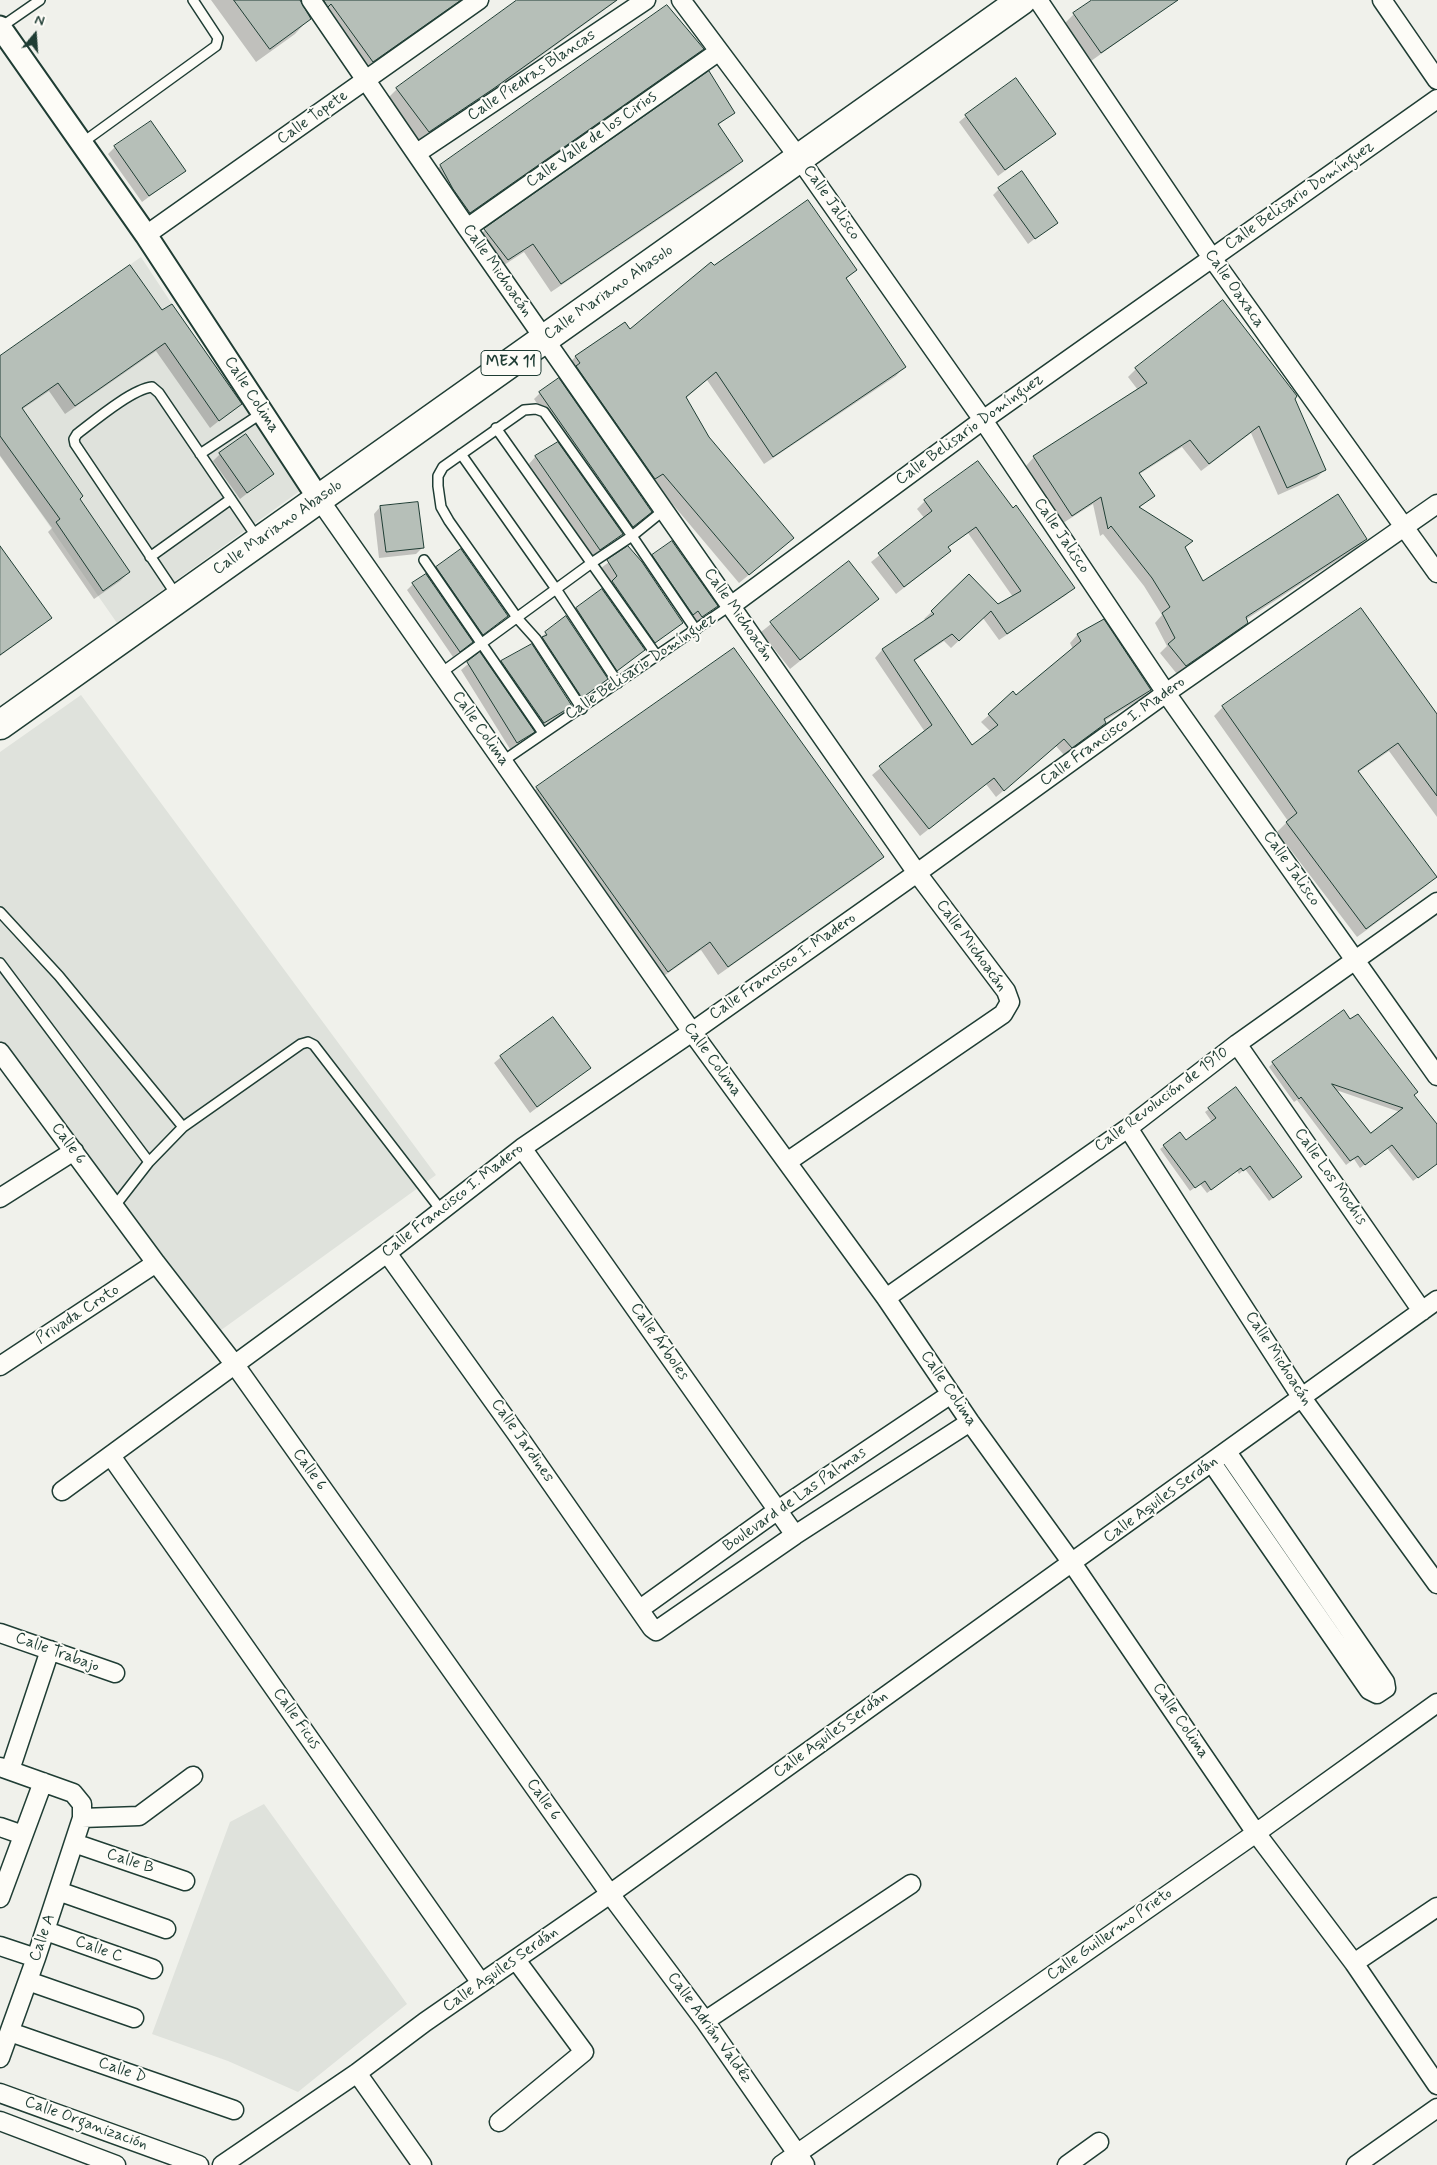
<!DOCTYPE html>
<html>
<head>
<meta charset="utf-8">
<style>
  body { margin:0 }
  #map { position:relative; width:1437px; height:2165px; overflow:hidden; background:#f0f1eb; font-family:Mynerve,sans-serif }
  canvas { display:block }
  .north { position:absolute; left:10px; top:10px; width:50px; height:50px; -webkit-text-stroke:4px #fdfcf7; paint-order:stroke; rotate:18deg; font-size:14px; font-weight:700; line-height:20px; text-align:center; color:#1f3d34 }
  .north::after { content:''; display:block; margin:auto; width:18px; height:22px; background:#1f3d34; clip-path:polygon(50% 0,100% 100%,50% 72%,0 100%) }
</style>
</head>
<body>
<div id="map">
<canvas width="1437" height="2165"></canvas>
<div class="north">N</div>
</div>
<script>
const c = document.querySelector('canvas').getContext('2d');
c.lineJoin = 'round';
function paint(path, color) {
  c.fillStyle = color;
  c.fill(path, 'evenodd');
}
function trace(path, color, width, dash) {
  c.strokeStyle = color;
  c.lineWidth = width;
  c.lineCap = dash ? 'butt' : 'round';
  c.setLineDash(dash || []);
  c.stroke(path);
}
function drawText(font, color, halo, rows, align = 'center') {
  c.font = font + ' Mynerve,sans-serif';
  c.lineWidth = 4;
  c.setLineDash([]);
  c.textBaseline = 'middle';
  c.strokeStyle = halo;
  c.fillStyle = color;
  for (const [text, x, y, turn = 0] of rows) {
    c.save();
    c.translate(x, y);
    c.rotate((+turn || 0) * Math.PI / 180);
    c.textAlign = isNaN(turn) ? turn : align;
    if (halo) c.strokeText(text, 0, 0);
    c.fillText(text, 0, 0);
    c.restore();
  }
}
const built = new Path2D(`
  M141,257L172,304L304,488L117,623L0,455V356Z
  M81,695L436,1175L217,1333L0,1044V752Z
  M264,1804L407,2004L298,2092L228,2061L152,2034L230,1822Z`);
const shadow = new Path2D(`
  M211,0H294L308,20L295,34L256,62Z
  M320,0H454L456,2L366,67Z
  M519,0H618L483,98L419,140L388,98L397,89Z
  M1094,0H1177L1091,61L1065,23L1074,14Z
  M702,49L694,58L460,221L432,175L441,165Z
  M734,113L717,126L741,161L732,170L551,292L524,252L498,269L476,239L485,230Z
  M966,116L1055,133L998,176L959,122Z
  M115,147L184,171L142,202L108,154Z
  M999,189L1056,222L1028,244L993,195Z
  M714,267L856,270L845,280L904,367L896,376L764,464L707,380L686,398L708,438L783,547L739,583L654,482L567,366L575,357L625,324L630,330Z
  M162,312L240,404L210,428L156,351L65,414L49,391L21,410L78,499L129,572L120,581L94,599L48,532L52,528L0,456V357Z
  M1136,369L1293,399L1325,470L1316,478L1278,495L1251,433L1201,471L1182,447L1138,475L1153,496L1139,508L1191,542L1184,548L1203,582L1366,539L1358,547L1245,620L1246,623L1238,631L1177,674L1160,653L1167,646L1155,623L1162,615L1144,586L1103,534L1100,536L1093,504L1063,523L1026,466L1034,457L1138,390L1128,377Z
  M540,393L644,518L626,533L534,399Z
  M557,444L622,534L593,556L529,464L535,457Z
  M220,454L272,474L240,499L213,461Z
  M978,463L1074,587L1066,595L999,640L983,618L951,648L944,641L914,661L972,747L991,732L981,722L989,715L1016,696L1073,649L1070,643L1077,635L1103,621L1150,690L1142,698L1104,721L1105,723L1097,731L1064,755L1056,746L996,797L986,784L920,836L872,775L925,732L875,658L882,650L926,621L924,619L969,576L998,606L1013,597L968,533L947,548L949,551L942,558L896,594L871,562L925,519L917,509L925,501Z
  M380,507L423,547L416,554L379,558L374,514Z
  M0,548L50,618L40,627L0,656Z
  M628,548L682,622L648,648L606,589L611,583L601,568Z
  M653,556L716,606L695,623L646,562Z
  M848,562L877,599L790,669L761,632Z
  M437,568L507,616L476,640L430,574Z
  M413,584L471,642L453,657L407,590Z
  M577,609L644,650L610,676L570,616Z
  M1361,610L1437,717V817L1389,751L1357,773L1435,877L1426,886L1357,937L1277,832L1288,821L1214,716L1223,707Z
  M546,633L606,679L575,704L539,639Z
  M734,649L882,857L873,866L718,975L701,950L658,980L528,797L537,788Z
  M480,654L533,732L510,749L461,670Z
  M502,662L570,707L563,713L537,729L496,669Z
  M501,1057L589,1068L530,1113L494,1063Z
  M1273,1063L1413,1096L1437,1128V1163L1413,1181L1387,1148L1360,1168L1354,1159L1346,1165L1297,1100L1294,1102L1269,1067ZM1336,1090L1400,1112L1371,1134Z
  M1209,1109L1296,1181L1269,1201L1245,1169L1239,1174L1237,1171L1207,1193L1200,1184L1190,1191L1160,1149L1164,1146L1186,1142L1212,1122L1205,1112Z`);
const building = new Path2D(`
  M234,0H300L311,19L270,49Z
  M324,0H461L373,62L331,4L328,7Z
  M517,0H617L493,89L429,132L396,88Z
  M1092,0H1178L1101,53L1073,13Z
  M667,5L704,49L470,213L453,189L440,165Z
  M709,71L735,113L718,124L743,161L561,284L533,244L508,260L484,229Z
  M1016,78L1056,134L1005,170L965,115Z
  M151,121L186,171L149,196L114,146Z
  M1022,171L1058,223L1035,239L998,188Z
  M808,200L857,270L846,278L906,367L773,457L716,372L686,397L709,437L794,538L749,575L663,474L655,479L576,366L580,363L575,356L625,322L630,329L711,262L714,265Z
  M130,265L162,310L172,304L242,404L219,421L165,343L75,406L58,383L22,408L83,496L80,499L130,572L103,591L56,522L60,519L0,436V356Z
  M1223,300L1297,396L1295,399L1326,470L1287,488L1259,426L1209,464L1190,440L1139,473L1155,496L1139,507L1193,541L1185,547L1203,581L1338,494L1367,539L1246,617L1248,623L1186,666L1168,644L1175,638L1162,613L1170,607L1152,578L1111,526L1108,529L1101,497L1072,516L1033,456L1147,383L1135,368Z
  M559,378L652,512L633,527L539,392Z
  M246,434L274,474L247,493L219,453Z
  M558,442L623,534L600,550L535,456Z
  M978,461L1013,508L1016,505L1075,588L1007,634L991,611L959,641L952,634L914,660L972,745L998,725L988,714L1013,691L1016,695L1081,641L1077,634L1104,619L1151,690L1104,719L1106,723L1072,748L1064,739L1004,791L994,778L929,829L879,766L932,725L882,649L934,614L931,611L969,574L998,604L1021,591L976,527L948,547L951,551L904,587L878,553L932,511L924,500Z
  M418,502L424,548L386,552L380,506Z
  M672,541L718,606L702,617L698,611L693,615L652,555Z
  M0,546L52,618L0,655Z
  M628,546L642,562L683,623L655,643L612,581L617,576L607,560Z
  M461,549L508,616L483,635L436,567Z
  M849,561L879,599L800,660L770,622Z
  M426,574L473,642L460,652L412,583Z
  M602,589L645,650L617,671L576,608Z
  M1361,608L1437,714V796L1398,743L1358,771L1437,877L1366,929L1286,822L1297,813L1222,706Z
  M566,616L608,679L582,698L542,637L547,635L545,632Z
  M532,644L572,706L544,723L501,661Z
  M734,648L884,857L728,967L710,942L668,972L536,787Z
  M480,652L535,732L517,743L467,662Z
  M1344,1010L1350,1019L1358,1014L1418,1092L1414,1095L1437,1124V1164L1418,1178L1392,1145L1365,1165L1358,1156L1350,1161L1301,1097L1299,1099L1272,1062ZM1332,1084L1403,1108L1371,1133Z
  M553,1017L591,1068L537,1107L500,1056Z
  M1236,1087L1302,1177L1273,1198L1250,1166L1243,1171L1241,1168L1211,1190L1205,1181L1195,1188L1163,1145L1180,1132L1186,1140L1216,1118L1208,1108Z`);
const service = new Path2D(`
  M1,27L40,0
  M82,143L216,46L218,38L193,0
  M496,428L657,656
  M200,454L262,413
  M461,454L556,589L618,683
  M150,557L231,499
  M424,560L543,733
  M177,596L75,444L74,439L77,434C94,421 132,389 152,387L159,393L258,539
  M441,673L593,562L632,536L664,510
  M582,709L536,639L518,619L449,521L441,507L438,486V476L443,467L524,410L536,409L544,412L632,536L696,630
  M503,761L731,605
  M0,912L59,976L183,1127
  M0,963L149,1162L114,1207
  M149,1162L183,1127L301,1044L308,1042L314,1045L441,1210`);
const minor = new Path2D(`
  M311,0L467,228L917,873L1006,991L1010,1002L1003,1014L787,1162
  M681,0L799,158L983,420L1166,693L1437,1076
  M1038,0L1212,258L1437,573
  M1382,0L1437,80
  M417,153L646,0
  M467,228L718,52
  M146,235L479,0
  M319,499L692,1032L886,1298L970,1422L1072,1563L1256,1833L1354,1963L1437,2085
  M732,605L983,420L1437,99
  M1237,1044L1422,1311
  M0,1052L156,1263L235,1365L610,1894L705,2021L805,2165
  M1128,1128L1302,1398L1437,1584
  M522,1148L795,1535
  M0,1198L74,1151
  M387,1253L516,1433L652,1628L656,1631L795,1535L970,1422
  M886,1298L1128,1128L1237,1044L1437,902
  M0,1366L156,1263
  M111,1456L481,1983
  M1212,1463L1369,1690L1377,1694L1386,1688L1385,1682L1227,1452
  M62,1491L387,1253L522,1148L692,1032L917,873L1166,693L1437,504
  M640,1609L778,1510L951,1394
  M0,1633L115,1673
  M0,1767L73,1793L82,1804V1818L36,1958L0,2058
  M10,1770L50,1650
  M82,1818L139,1816L193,1776
  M0,1827L23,1835
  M74,1843L185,1881
  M58,1891L166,1929
  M0,1898L43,1782
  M46,1931L153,1969
  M0,1946L36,1958
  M1354,1963L1437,1907
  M28,1981L134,2018
  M705,2021L911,1884
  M10,2032L234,2110
  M357,2073L422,2165
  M0,2093L199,2165
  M0,2121L116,2165
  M499,2122L584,2052L516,1960
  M222,2165L357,2073L425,2022L610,1894L1437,1300
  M781,2165L1256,1833L1437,1703
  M1067,2165L1099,2142
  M1356,2165L1437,2108`);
const tertiary = new Path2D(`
  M0,27L146,235L319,499`);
const primary = new Path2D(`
  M0,725L1022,0`);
const shields = [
  [511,363,60]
];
const shieldNames = [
  ["MEX 11",511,363]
];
const streetNames = [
  ["Calle Piedras Blancas",532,76,-34],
  ["Calle Topete",313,118,-35],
  ["Calle Valle de los Cirios",592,140,-35],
  ["Calle Belisario Domínguez",1300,196,-35],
  ["Calle Jalisco",831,203,55],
  ["Calle Michoacán",497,271,55],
  ["Calle Oaxaca",1234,289,55],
  ["Calle Mariano Abasolo",609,293,-35],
  ["Calle Colima",251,395,57],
  ["Calle Belisario Domínguez",970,430,-36],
  ["Calle Mariano Abasolo",278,528,-35],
  ["Calle Jalisco",1061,536,56],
  ["Calle Michoacán",738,615,55],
  ["Calle Belisario Domínguez",641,667,-34],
  ["Calle Colima",480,729,55],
  ["Calle Francisco I. Madero",1113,732,-36],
  ["Calle Jalisco",1291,869,55],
  ["Calle Michoacán",971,946,54],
  ["Calle Francisco I. Madero",783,967,-35],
  ["Calle Colima",712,1060,54],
  ["Calle Revolución de 1910",1162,1100,-37],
  ["Calle 6",68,1144,54],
  ["Calle Los Mochis",1330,1177,55],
  ["Calle Francisco I. Madero",453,1201,-38],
  ["Privada Croto",78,1315,-33],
  ["Calle Árboles",659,1342,55],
  ["Calle Michoacán",1278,1359,57],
  ["Calle Colima",948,1389,56],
  ["Calle Jardines",522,1441,55],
  ["Calle 6",309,1470,55],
  ["Boulevard de Las Palmas",795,1500,-35],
  ["Calle Aquiles Serdán",1161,1500,-36],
  ["Calle Trabajo",57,1653,20],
  ["Calle Ficus",296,1719,55],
  ["Calle Colima",1180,1721,56],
  ["Calle Aquiles Serdán",831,1735,-36],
  ["Calle 6",543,1800,55],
  ["Calle B",130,1862,19],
  ["Calle Guillermo Prieto",1110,1935,-35],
  ["Calle A",43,1938,-71],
  ["Calle C",99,1950,20],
  ["Calle Aquiles Serdán",501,1970,-35],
  ["Calle Adrián Valdéz",709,2028,54],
  ["Calle D",122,2071,19],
  ["Calle Organización",86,2124,20]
];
paint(built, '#dfe2dc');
paint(shadow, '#0003');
paint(building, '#b6bfb8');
trace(building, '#1f3d34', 1);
trace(service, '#1f3d34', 12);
trace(minor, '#1f3d34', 21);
trace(tertiary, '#1f3d34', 25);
trace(primary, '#1f3d34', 31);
trace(service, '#fdfcf7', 9);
trace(minor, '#fdfcf7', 18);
trace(tertiary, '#fdfcf7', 21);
trace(primary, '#fdfcf7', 28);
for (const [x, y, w] of shields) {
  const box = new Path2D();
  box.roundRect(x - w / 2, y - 12.5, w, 25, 4);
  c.fillStyle = '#fdfcf7';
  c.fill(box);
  trace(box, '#1f3d34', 1);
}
drawText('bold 15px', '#1f3d34', null, shieldNames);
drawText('16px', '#1f3d34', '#fdfcf7', streetNames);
</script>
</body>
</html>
